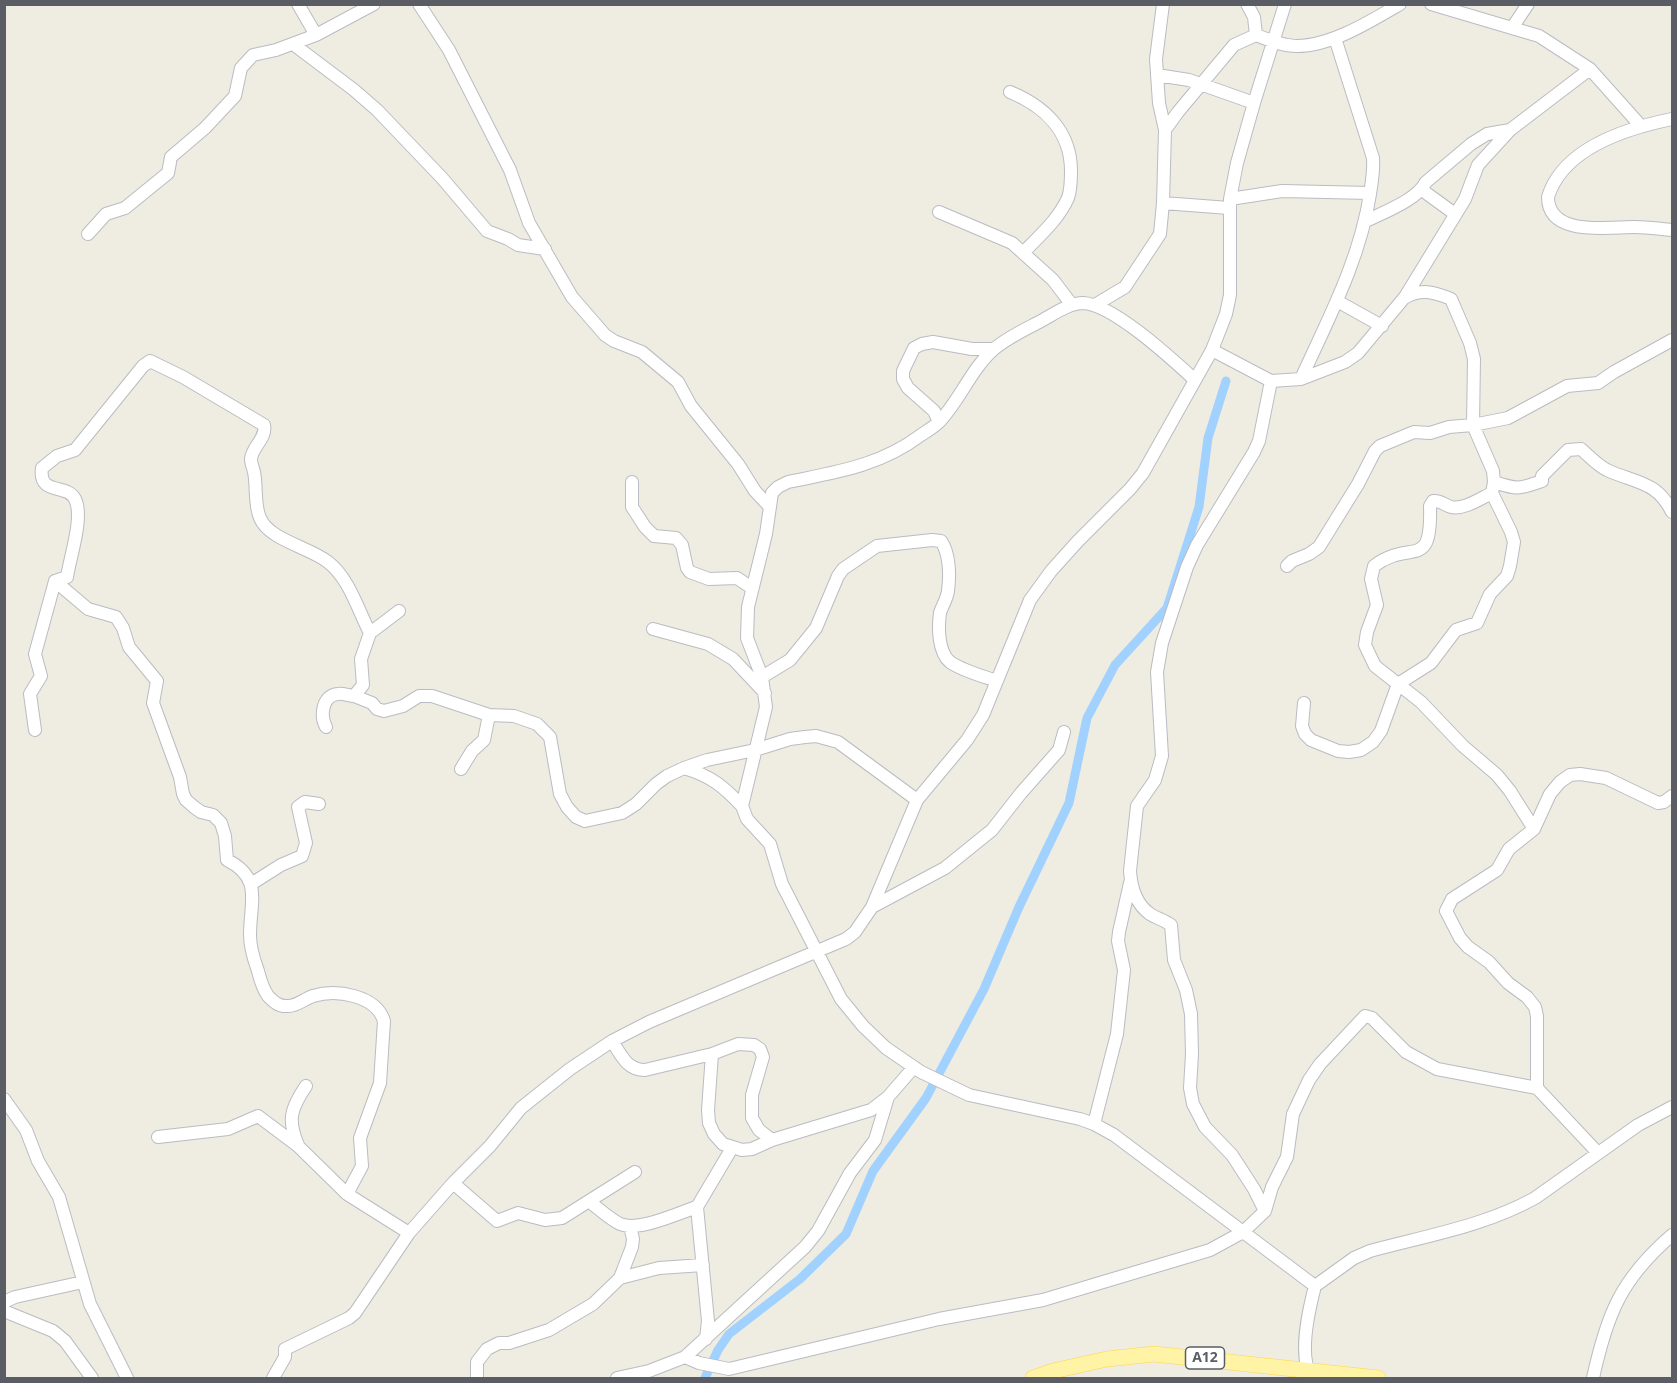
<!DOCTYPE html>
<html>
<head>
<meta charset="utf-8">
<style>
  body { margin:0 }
  #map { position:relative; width:1677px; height:1383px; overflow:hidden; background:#efece1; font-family:"Open Sans",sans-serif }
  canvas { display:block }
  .frame { position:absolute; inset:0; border:6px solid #5a5e64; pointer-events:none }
</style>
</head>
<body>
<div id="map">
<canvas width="1677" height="1383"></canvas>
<div class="frame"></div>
</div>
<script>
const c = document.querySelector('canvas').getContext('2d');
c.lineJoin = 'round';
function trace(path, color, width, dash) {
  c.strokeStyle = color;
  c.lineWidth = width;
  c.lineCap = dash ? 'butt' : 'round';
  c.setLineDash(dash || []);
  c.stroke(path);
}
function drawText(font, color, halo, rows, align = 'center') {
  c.font = font + ' "Open Sans",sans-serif';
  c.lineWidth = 4.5;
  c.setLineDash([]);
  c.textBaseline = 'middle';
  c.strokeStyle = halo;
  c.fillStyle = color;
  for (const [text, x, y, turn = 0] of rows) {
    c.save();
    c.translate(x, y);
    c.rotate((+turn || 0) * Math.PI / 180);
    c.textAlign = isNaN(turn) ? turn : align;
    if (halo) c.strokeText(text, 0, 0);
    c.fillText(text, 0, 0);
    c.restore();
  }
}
const canal = new Path2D(`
  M705,1378L718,1350L729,1334L800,1279L846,1234L873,1171L926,1098L984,989L1019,907L1069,803L1087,718L1115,665L1167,608L1199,507L1208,438L1226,381`);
const minor = new Path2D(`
  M298,4L316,35
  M419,4L449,50L510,170L529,223L572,297L605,335L614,341L642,352L678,382L691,406L738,464L755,491L769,506
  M1247,4L1254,17L1256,35
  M1431,4L1539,36L1590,69L1640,125
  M1512,28L1528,4
  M293,44L354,90L377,110L442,178L487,231L508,239L518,245L545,249
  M1157,75L1189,80L1254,103
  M1010,92C1044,106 1071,131 1071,171C1071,180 1071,190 1068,198C1058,220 1040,235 1024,252
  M1672,119C1628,128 1563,148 1548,197C1548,237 1608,227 1635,227C1647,227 1660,229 1672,230
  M1165,130L1178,112L1234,45L1256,35C1269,40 1283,46 1297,46C1331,46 1371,21 1400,4
  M1422,190L1455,214
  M1230,199L1282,191L1370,193
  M1163,203L1229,208
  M939,212L1012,243L1053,280L1072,305
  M1366,221C1384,212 1417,200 1426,182L1471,144L1487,134L1510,130L1590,69
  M88,234L106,214L125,208L168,173L171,157L205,128L235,96L241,68L253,55L276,50L316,35L374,4
  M1405,297L1465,199L1478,165L1510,130
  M1337,301L1382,326
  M1095,305L1125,287L1160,234L1163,203L1165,130L1159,103L1156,59L1163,4
  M1212,350L1271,381L1301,379L1345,362L1358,353L1404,298C1421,288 1434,292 1451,299L1470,343L1474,359L1473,425L1493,471L1494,482L1492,493L1511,532L1514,542L1510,566L1507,576L1490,594L1477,623L1456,630L1431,663L1398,684L1381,731L1373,742L1361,750L1349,752L1338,751L1311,740L1305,734L1302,726L1304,703
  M1301,379C1328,319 1360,260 1370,194C1372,182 1374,170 1373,158L1335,38
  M1195,380C1173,360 1113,304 1083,303C1069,303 1054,314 1041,321C1026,329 1008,337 994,349C971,369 960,400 939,422C934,427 927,431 921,435C880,466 836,472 788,482L778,487L772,493L766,534L748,607L747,638L762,677L766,707L742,806L747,819L770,844L782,884L841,999L863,1026L886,1048L921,1072L969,1095L1080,1119L1094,1124L1114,1135L1315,1286L1354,1258L1370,1251C1425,1236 1485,1226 1535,1198L1638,1125L1672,1107
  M939,422L934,411L908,388L903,379V371L914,348L922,344L933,342L972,349H994
  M632,482V507L645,527L654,536L676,538L682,545L687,568L690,572L709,579L737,578L752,588
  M1494,482C1518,490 1519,489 1542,481V476L1568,450L1581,449C1589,456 1597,465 1607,470C1635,483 1657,481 1672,512
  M1492,493C1481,498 1464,510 1451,507C1444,505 1441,500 1433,501L1430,506C1432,573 1411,538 1374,566L1371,579L1377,605L1367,632L1365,645L1375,666L1421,702L1463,746L1497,775L1510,791L1534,829
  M1287,566L1292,561L1309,554L1319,547L1358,484L1375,451L1380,446L1414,432L1430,433L1449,427L1473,425L1508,418L1567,386L1598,383L1614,372L1672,340
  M55,581L88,609L116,617L123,628L129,647L157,681L153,703L180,777L183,794L186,800L194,807L201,812L213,815L221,823L225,836L227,860C263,878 250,902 250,935C250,947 254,960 258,971C260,979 263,989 268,996C274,1002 279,1007 288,1006C297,1006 304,999 313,996C336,989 376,995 384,1021L380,1083L360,1138L362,1166L347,1194
  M55,581L67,577C70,557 84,517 75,499C67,483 38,496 42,468L57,456L75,450L143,366L150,361L183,377L264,425C267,438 252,447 251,459C251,463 253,468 254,472C257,486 254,505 260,518C269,540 309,547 328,562C349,578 358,610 370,633
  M399,611L370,633L361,659L363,685L354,696L372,703L377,709L384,711L403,706L419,696H432L489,715L514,716L537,724L550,737L560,794L567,807L576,817L585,821L622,813L636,804L656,784L667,776L684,768L707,760L755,750L790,739L805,737L816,736L838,742L917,800
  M653,629L708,644L733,659L765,693
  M762,677L790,660L816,628L838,576L843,569L877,546L932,540L941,541C950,554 950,576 948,591C947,599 942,606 940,613C938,627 938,652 950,662C963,671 982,676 997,681
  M326,727C320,716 322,695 338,694C343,693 349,696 354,696
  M35,730L30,694L41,676L35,654L55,581
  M684,768C711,776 723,786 742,806
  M461,769L472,751L484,740L489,715
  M251,884L281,865L302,856L306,843L298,807L305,802L319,804
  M872,907L945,868L992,830L1021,793L1059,750L1064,732
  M612,1041C621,1055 627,1070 645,1070L712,1054L738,1044L754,1045L760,1049L763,1057L752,1095V1118L759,1130L772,1140
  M712,1054L708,1110L709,1123L714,1134L723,1144L742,1150L752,1149L772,1140L871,1110L888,1097L914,1067
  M1537,1088V1016L1535,1007L1527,997L1508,983L1489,962L1468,947L1460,938L1446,911L1452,899L1497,870L1509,849L1534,829L1550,794L1560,782L1570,775L1580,774L1606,778L1658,803L1664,802L1672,796
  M4,1099L26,1130L38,1161L59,1197L90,1304L127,1378
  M1094,1124L1117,1034L1124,970L1118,941L1119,932L1130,883
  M158,1137L228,1129L258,1116L298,1146L347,1194L409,1233
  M298,1145C287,1120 291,1108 306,1086
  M453,1183L497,1221L518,1213L545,1220L562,1218L635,1172
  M590,1202C599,1209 610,1219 620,1224C639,1232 678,1213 697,1207
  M1265,1211L1254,1189L1232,1155L1205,1127L1193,1104L1190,1088L1192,1054L1191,1014L1186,990L1174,960L1171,925C1164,920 1156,918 1150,914C1136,904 1131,887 1130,871L1137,806L1155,780L1162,756L1157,672L1162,643L1187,567L1197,545L1254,452L1259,441L1271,381
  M620,1278L659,1268L703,1265
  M4,1302L15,1297L83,1282
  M4,1311L53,1331L65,1341L92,1378
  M706,1339L708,1321L697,1207L732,1148
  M685,1357L699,1363L729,1369L939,1319L1043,1300L1210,1250L1243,1232L1265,1211L1272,1187L1287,1157L1293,1114L1309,1080L1320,1064L1365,1016L1372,1018L1406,1052L1437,1069L1537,1088L1598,1153
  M1311,1376C1298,1355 1309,1309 1315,1286
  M273,1378L285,1357V1349L349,1318L355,1313L409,1233L453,1183L490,1146L521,1108L570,1069L612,1041L649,1022L846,939L855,932L872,907L917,800L967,740L983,715L1030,600L1051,571L1078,541L1130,489L1143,473L1212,350L1226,314L1230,295V199L1237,163L1254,103L1285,4
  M477,1378V1362L487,1349L499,1343H509L549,1330L593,1304L620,1278L632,1247L633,1239L630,1226
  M617,1378L649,1371L685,1357L805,1247L818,1231L850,1173L875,1140L888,1097
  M1593,1378C1607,1314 1621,1279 1672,1235`);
const major = new Path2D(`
  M1033,1378L1053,1371L1107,1359L1154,1354L1378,1378`);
const shields = [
  [1205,1358,39]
];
const shieldNames = [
  ["A12",1205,1358]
];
trace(canal, '#a1d2ff', 9);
trace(minor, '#b9bcc2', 14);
trace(major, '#ffd44a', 16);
trace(minor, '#fff', 12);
trace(major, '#fff4a6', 15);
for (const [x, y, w] of shields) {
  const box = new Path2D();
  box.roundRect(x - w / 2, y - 11, w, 22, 4.5);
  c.fillStyle = '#fff';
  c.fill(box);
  trace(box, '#5a5e64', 1.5);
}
drawText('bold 14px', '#5a5e64', null, shieldNames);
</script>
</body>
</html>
